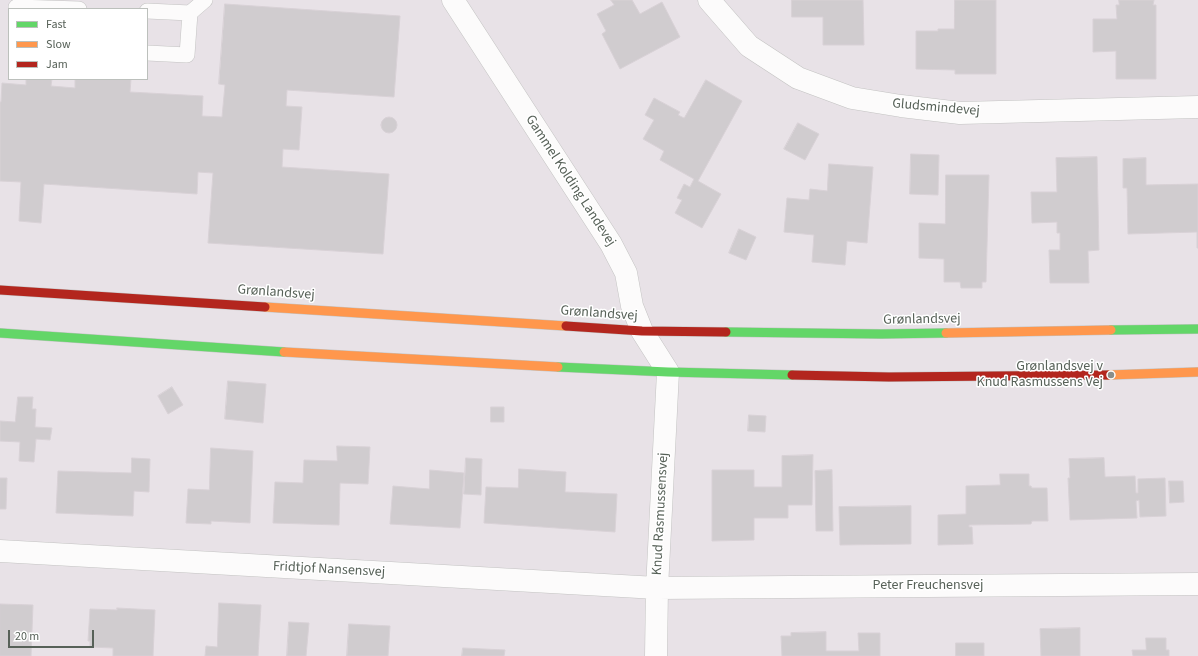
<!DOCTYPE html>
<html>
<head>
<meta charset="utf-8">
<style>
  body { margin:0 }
  #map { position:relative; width:1198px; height:656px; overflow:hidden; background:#e8e2e7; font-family:"Source Sans 3",sans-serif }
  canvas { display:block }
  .legend { position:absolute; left:8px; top:8px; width:140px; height:72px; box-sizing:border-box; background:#fff; border:1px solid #bcc0bc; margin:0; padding:5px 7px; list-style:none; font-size:12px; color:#576158 }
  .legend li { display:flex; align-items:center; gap:8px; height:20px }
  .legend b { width:20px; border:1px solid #bcc0bc }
  .scale { position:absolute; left:8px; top:630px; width:86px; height:18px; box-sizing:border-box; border:2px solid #576158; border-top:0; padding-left:5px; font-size:12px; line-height:14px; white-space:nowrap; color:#576158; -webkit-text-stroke:3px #fff; paint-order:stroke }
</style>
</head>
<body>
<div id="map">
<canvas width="1198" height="656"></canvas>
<ul class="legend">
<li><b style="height:5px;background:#63d668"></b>Fast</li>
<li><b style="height:5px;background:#ff974d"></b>Slow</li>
<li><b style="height:5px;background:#b3261e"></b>Jam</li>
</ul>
<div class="scale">20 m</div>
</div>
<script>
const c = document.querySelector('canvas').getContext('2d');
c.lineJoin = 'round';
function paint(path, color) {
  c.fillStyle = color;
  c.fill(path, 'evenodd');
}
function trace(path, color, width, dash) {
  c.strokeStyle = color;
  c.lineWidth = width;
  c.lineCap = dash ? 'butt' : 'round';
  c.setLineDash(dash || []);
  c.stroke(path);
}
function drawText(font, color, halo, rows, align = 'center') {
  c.font = font + ' "Source Sans 3",sans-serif';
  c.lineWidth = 3;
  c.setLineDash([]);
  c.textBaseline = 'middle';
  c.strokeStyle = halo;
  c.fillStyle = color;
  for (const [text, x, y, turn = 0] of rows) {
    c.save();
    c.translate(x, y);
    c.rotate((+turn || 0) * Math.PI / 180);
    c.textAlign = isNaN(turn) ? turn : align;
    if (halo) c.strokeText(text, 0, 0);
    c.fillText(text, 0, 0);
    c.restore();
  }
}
const building = new Path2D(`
  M611,0H632L640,14L662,2L680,37L620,69L602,34L606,31L597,14L614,5Z
  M792,0H863L864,45H823V17H792Z
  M955,0H996V74H955V70L916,69V31H938V29H954Z
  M1119,0H1154L1153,5H1156V79H1116V51L1093,52V19H1117L1116,5H1119Z
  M225,4L400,16L394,97L287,90L286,106L302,107L299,150L283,149L282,167L389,174L383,254L208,243L213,173L198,172L197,194L44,184L41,223L19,221L21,182L0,181V102H1L2,83L26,85V79H52L51,86L75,88V79H131L130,92L203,96L202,116L222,117L225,85L219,84Z
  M706,80L742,101L698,181L721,194L702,228L675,213L682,200L677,198L684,184L690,187L694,179L660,160L664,151L643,139L654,120L645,115L654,98L680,112L678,115L684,118Z
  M381 125a8 8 0 1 1 16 0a8 8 0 1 1-16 0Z
  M798,123L819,134L805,160L784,149Z
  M911,154L939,155L938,195L910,194Z
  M1097,157L1099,250L1088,251L1089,283H1050L1049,250H1060V233H1057V222L1032,223L1031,192H1057L1056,158Z
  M1146,158V185L1198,184V248H1197V232L1128,234L1127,188H1123V159Z
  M829,164L873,167L867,243L847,241L845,265L812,262L814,235L784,232L787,198L809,200L810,189L827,191Z
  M946,175H989L986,282H982V288H961L960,282H944V259L919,258V223L945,224Z
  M739,229L756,237L746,260L729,253Z
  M228,381L266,384L263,423L225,419Z
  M172,387L183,405L168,414L158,396Z
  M18,397H33L32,409H36L35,427L52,428L50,440L36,439L34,462L19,461L20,442L0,441V421L15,422Z
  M491,407H504V422H491Z
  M749,415L766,416L765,432L748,431Z
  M337,446L370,447L368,484L340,483L339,525L273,523L275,482L303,483L304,460L337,461Z
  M211,448L253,451L250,523L211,521V524L186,523L188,489L209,490Z
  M813,455L812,505H788V518H754V540L712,541V470H754V487H782V456Z
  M132,458L150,459L149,492L134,491L133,516L56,513L58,471L131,473Z
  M466,458L482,459L481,495L464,494Z
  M1104,458L1105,477L1135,476L1136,493H1138V479L1165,478L1166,516L1140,517L1139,500L1136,501L1137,518L1070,520L1068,478H1070L1069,459Z
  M519,469L566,472L565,492L617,494L615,532L484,523L486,487L518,488Z
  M430,470L464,473L460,528L390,524L393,486L429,489Z
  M832,470L833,531H816L815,471Z
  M1000,474H1029V486H1031L1032,488H1047L1048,521H1032L1031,524L969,525V527H972L973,544L938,545V515L966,514V486L1000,485Z
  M0,478H7L6,509H0Z
  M1169,481H1183L1184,502L1170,503Z
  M911,506V544L840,545L839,507Z
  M219,603L261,605L258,656H205L206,646L217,647Z
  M0,604L33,605L31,656H0Z
  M117,608L155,610L153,656H113V648L90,647V641H88L90,609L117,610Z
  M289,622L309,623L306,656H287Z
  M349,624L390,626L388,656H347Z
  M1080,628V656H1041L1040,629Z
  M826,632V651H859L858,633H880V656H782L781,636H791V633Z
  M1146,638H1166V650H1169V656H1133L1132,650H1146Z
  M956,643H984V656H956Z
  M463,648L505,650L504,656H462Z`);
const lane = new Path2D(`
  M16,7L79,9
  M147,11L190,13
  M147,53L187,55L190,13L205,0`);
const street = new Path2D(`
  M453,0L611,244L626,273L632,306L642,331L668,372L657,588L656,656
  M709,0L749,46L798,78L852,98L901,106L960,113L1198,107
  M0,551L657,588L1198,584`);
const fast = new Path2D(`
  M1111,330L1198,329
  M726,332L881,334L946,333
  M0,333L284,352
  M558,367L668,372L792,375`);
const slow = new Path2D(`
  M265,307L566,326
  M946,333L1111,330
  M284,352L558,367
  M1108,375L1198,372`);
const jam = new Path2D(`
  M0,290L265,307
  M566,326L642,331L726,332
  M792,375L889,377L1108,375`);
const markers = [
  [1111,375,4,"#8a8e8a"]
];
const streetNames = [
  ["Gludsmindevej",936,108,5],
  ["Gammel Kolding Landevej",570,181,57],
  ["Grønlandsvej",276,293,4],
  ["Grønlandsvej",599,314,4],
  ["Grønlandsvej",922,320,-1],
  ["Knud Rasmussensvej",661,514,-87],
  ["Fridtjof Nansensvej",329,570,3],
  ["Peter Freuchensvej",928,586]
];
const poiNames = [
  ["Grønlandsvej v",1103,367],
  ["Knud Rasmussens Vej",1103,383]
];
paint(building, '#d0cccf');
trace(building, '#d8d1d6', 1);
trace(lane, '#c3c3c2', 16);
trace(street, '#c3c3c2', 23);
trace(fast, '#c2c3c2', 10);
trace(slow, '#c2c3c2', 10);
trace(jam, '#c2c3c2', 10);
trace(lane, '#fcfbfb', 15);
trace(street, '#fcfbfb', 22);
trace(fast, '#63d668', 9);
trace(slow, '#ff974d', 9);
trace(jam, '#b3261e', 9);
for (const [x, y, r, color] of markers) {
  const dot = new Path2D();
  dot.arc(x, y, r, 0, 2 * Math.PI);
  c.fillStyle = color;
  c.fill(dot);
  trace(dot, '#fff', 1.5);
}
drawText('14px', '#576158', '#fff', streetNames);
drawText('14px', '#576158', '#fff', poiNames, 'right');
</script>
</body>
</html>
